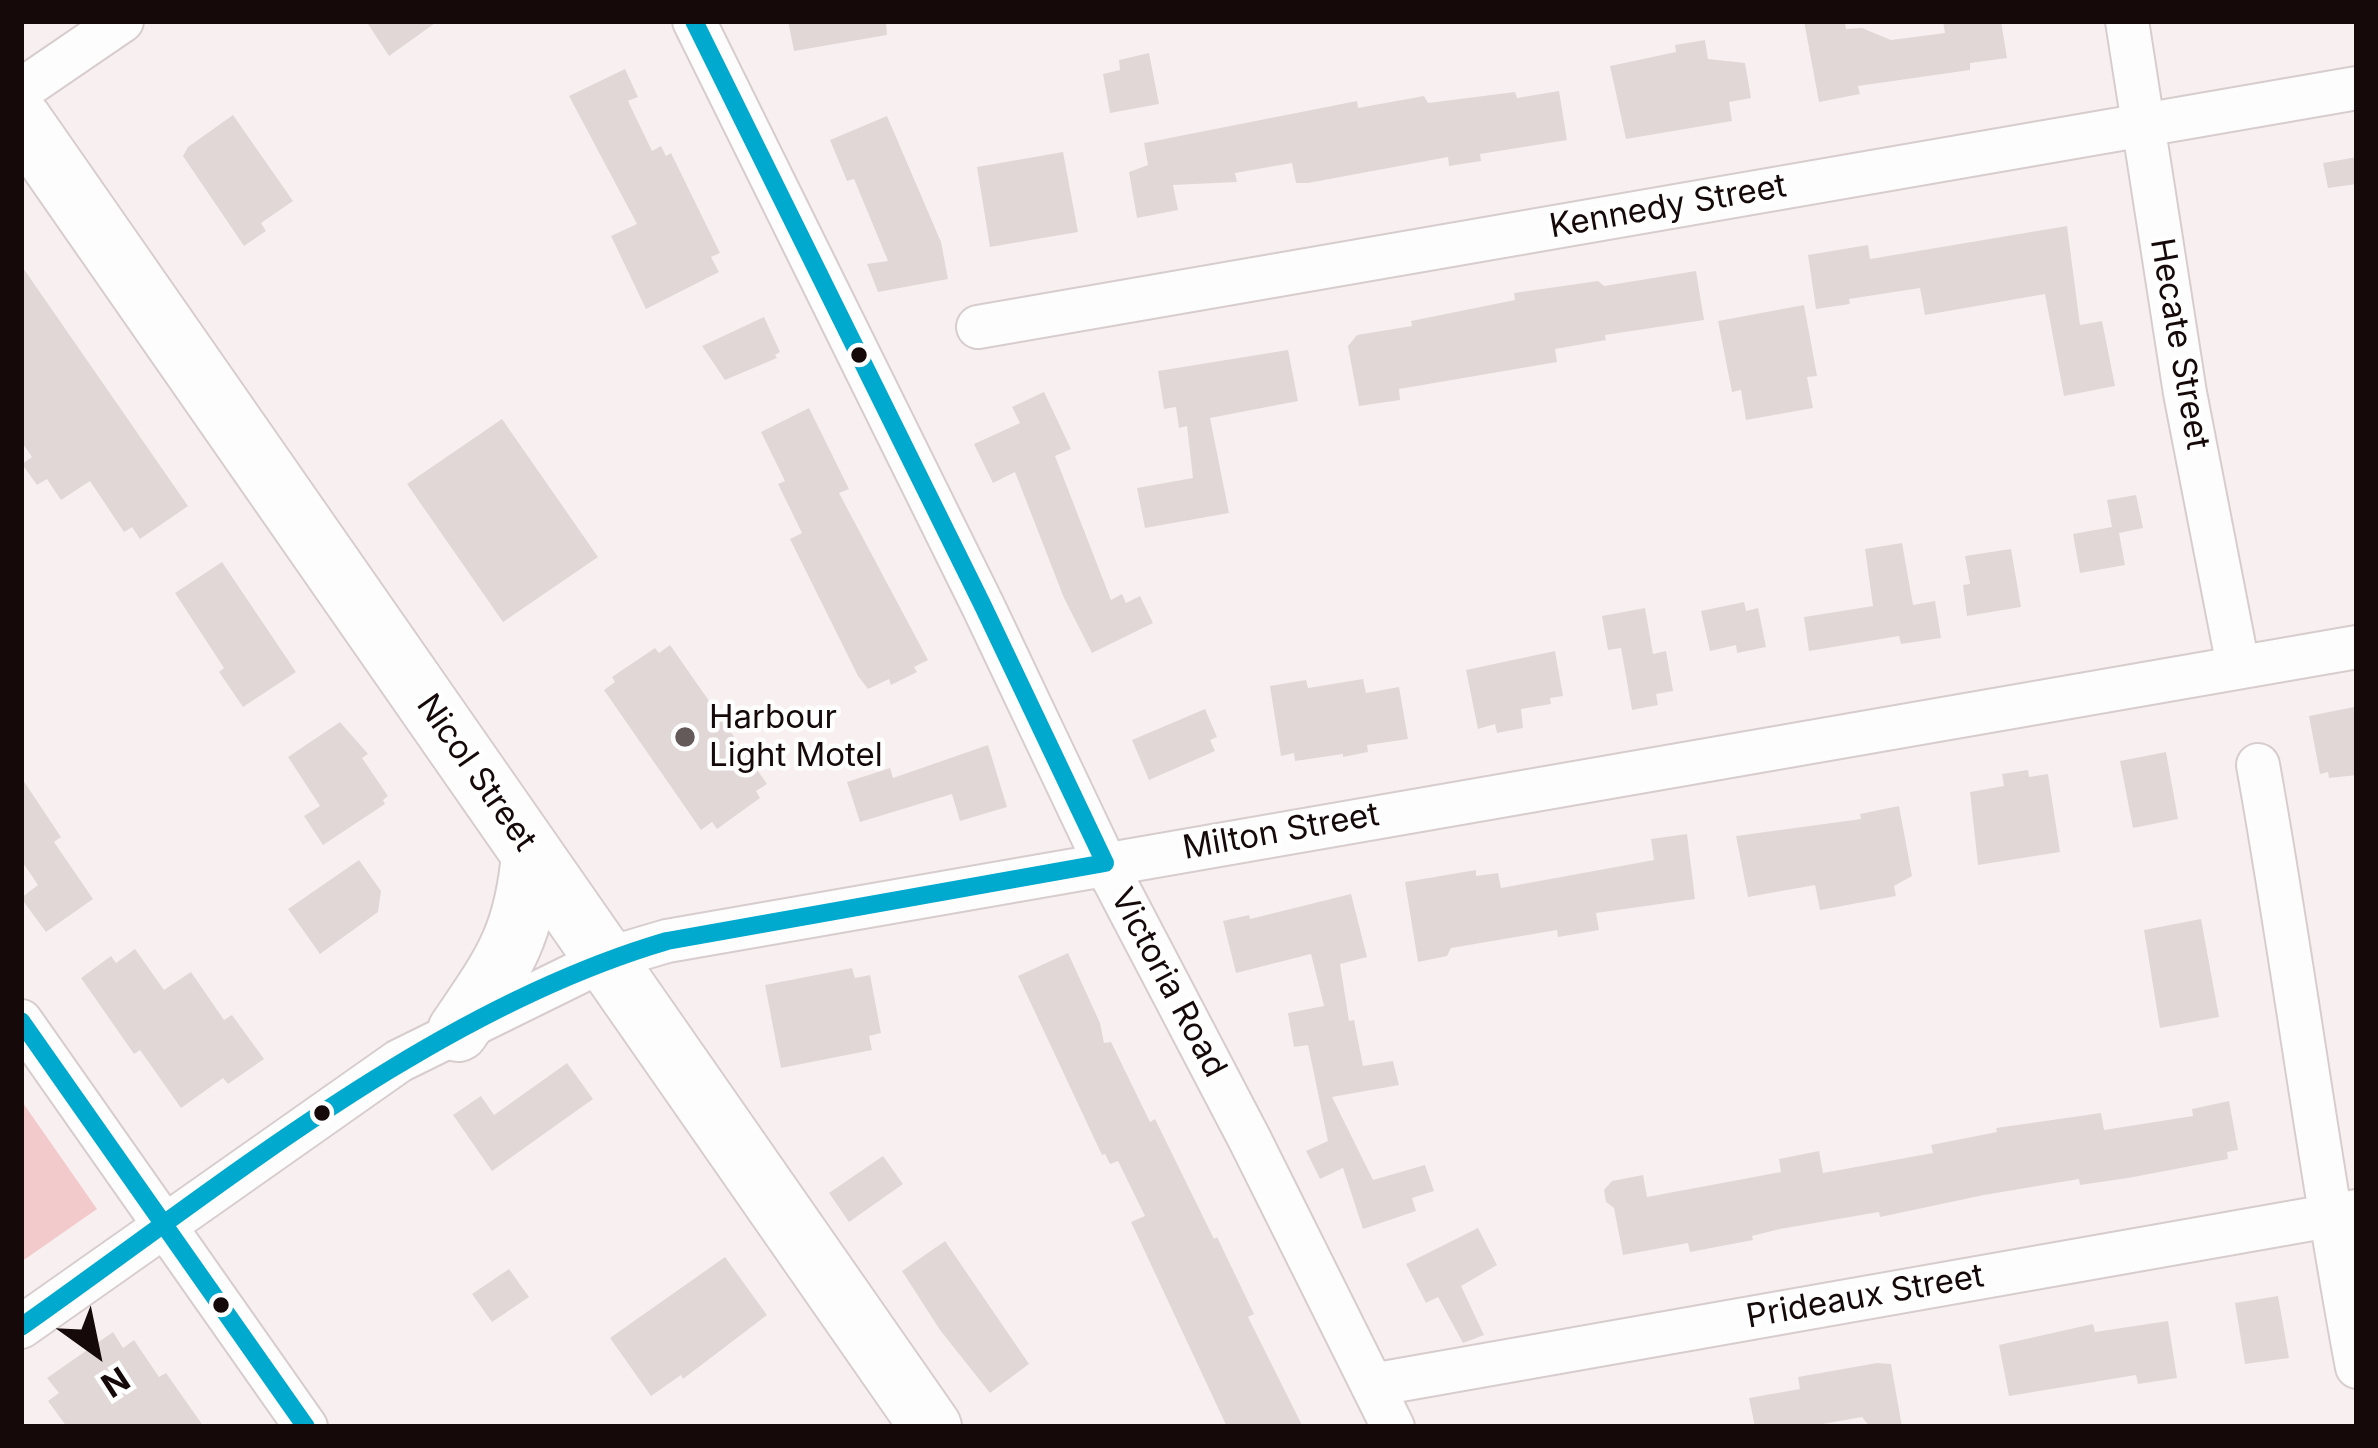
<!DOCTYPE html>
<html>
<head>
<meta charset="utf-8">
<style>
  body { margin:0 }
  #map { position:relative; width:2378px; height:1448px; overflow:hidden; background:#f8f0f0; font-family:Inter,sans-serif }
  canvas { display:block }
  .frame { position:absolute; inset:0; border:24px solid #15090a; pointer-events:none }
  .north { position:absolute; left:36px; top:1292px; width:120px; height:120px; -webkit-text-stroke:9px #fff; paint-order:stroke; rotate:147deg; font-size:33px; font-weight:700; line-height:48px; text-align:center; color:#15090a }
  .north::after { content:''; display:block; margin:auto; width:42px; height:54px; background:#15090a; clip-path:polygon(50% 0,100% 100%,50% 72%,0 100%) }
</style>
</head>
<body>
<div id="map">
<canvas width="2378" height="1448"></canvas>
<div class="frame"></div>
<div class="north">N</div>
</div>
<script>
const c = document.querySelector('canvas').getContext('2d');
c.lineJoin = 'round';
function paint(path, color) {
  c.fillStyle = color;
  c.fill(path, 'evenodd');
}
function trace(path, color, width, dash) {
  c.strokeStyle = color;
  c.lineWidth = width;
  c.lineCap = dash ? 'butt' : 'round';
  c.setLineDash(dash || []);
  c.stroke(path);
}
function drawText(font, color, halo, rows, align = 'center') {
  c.font = font + ' Inter,sans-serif';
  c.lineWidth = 9;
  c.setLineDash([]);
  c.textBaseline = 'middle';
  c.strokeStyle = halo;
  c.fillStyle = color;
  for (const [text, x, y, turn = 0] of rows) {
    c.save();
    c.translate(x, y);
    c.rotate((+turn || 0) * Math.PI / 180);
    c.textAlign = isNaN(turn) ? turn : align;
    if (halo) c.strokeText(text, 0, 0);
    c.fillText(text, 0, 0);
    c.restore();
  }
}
const green = new Path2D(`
  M21,1100L97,1209L21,1262Z`);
const building = new Path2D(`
  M366,21H438L389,56Z
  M788,21H886L887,35L794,51Z
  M1804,21H1845L1846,29L1862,28L1891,40L1945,33L1943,21H2001L2007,58L1970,63V70L1858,86L1860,94L1819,102Z
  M1705,40L1708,59L1745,63L1751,98L1729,102L1732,121L1626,139L1610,66L1676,52L1675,45Z
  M1149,53L1159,104L1110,113L1103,74L1120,70L1119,60Z
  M625,69L638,97L628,101L652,151L661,146L666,156L671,153L720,253L711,257L719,272L646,309L611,236L637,224L569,96Z
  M1559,91L1567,140L1480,154L1481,161L1449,166L1448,157L1308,183H1296L1292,163L1235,173L1237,182L1173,185L1178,210L1137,218L1129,172L1148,165L1144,143L1357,101L1358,108L1424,96L1428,103L1515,92L1517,98Z
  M233,115L293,201L261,223L266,231L244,246L183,156L188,147Z
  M887,116L941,242L948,279L878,292L867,264L888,261L854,179L847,181L830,140Z
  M1063,152L1078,232L990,247L977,167Z
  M2357,157V184L2328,188L2323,163Z
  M2067,226L2080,325L2102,321L2115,386L2064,396L2045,294L1925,315L1920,288L1849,299L1850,304L1816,309L1808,255L1868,245L1870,259Z
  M21,265L188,506L140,539L132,527L124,532L90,481L61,500L47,479L37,485L22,464L32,457L21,441Z
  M1696,271L1704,320L1605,335L1606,340L1555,349L1557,362L1399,389L1400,400L1359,406L1348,346L1357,335L1412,326L1411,321L1515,300L1514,293L1598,281L1604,286Z
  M1804,305L1817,376L1807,377L1813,408L1746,420L1741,390L1732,392L1718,321Z
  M764,317L780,352L775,355L777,358L725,380L702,346Z
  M1288,350L1298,401L1210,418L1229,513L1145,528L1137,488L1193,478L1187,426L1179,428L1176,407L1164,409L1158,371Z
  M1044,392L1071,449L1055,456L1111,600L1122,594L1126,603L1140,596L1153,623L1092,653L1064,598L1015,472L993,483L974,444L1020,423L1012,407Z
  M809,408L849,489L839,493L928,660L914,667L917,672L891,685L889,679L868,689L858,676L790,539L802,533L778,484L785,481L761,432Z
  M502,419L598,557L503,622L407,484Z
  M2136,495L2143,528L2119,533L2125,565L2080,573L2073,534L2112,527L2107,500Z
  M1902,543L1913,605L1935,601L1941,638L1901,644L1899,636L1809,651L1804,617L1873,606L1865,549Z
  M2011,549L2021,607L1967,616L1963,585L1970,584L1965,556Z
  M222,562L296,672L243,707L219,672L224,668L175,593Z
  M1744,602L1746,611L1758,608L1766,647L1737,653L1736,645L1710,651L1701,611Z
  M1645,608L1653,654L1666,651L1673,691L1656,694L1658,705L1632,710L1621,648L1608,650L1602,616Z
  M670,645L767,784L756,791L760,798L717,829L712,822L701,830L604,690L615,682L612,677L655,648L659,653Z
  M1555,651L1563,696L1550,698L1551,704L1521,709L1523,728L1497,733L1495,724L1478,729L1466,670Z
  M1363,679L1366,693L1399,687L1408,739L1367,745L1368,752L1343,757V754L1295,761L1294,753L1281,756L1270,686L1306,680L1308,688Z
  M2354,707L2357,775L2329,778L2328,772L2320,774L2309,716Z
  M1205,709L1217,737L1210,740L1215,751L1149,780L1132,740Z
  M340,722L368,754L362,758L388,796L383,800L385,804L323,845L304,816L320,806L288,757Z
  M988,745L1007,807L960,821L952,794L860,822L847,782L890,768L893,778Z
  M2166,752L2178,819L2133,828L2120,761Z
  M2028,770L2029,777L2048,774L2060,852L1978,865L1970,792L2004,786L2002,774Z
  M21,777L61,837L54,842L93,899L46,932L21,898L38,885L21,860Z
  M1899,806L1912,876L1894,886L1896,896L1820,910L1815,885L1748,897L1736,836L1861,819L1860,814Z
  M1687,834L1695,899L1596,913L1599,930L1558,937L1557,930L1451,948L1447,956L1418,962L1405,882L1476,870V876L1498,873L1501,888L1654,860L1651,839Z
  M359,860L381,891L378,912L320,954L288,909Z
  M1351,894L1367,957L1340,964L1349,1021L1354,1020L1363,1066L1393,1061L1399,1085L1332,1097L1373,1180L1425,1165L1434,1191L1412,1198L1416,1211L1363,1229L1343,1168L1320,1179L1306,1151L1328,1141L1308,1045L1294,1047L1288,1013L1324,1006L1311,954L1236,973L1223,921L1249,915L1250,919Z
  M2201,919L2219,1017L2160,1028L2144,930Z
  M135,949L164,990L191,972L224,1020L232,1015L264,1059L228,1084L223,1078L181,1108L140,1050L134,1054L81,978L111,956L116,963Z
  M1068,953L1100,1023L1104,1043L1111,1042L1150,1122L1155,1119L1214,1239L1217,1237L1254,1314L1248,1317L1303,1427H1227L1131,1222L1145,1216L1118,1161L1110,1164L1105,1154L1102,1155L1018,976Z
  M852,968L855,978L870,975L881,1033L869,1036L872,1050L781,1068L765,985Z
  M567,1063L593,1099L492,1171L453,1115L481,1096L494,1115Z
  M2229,1101L2238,1150L2227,1152L2228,1159L2128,1178L2080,1185L2079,1179L1984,1195L1880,1217L1879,1212L1780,1229L1752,1236L1753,1240L1690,1252L1688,1243L1623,1255L1614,1208L1606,1202L1604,1190L1612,1181L1643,1175L1647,1197L1781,1172L1779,1159L1819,1151L1823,1173L1933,1153L1931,1145L1997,1132L1996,1128L2101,1113L2104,1130L2193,1116L2192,1109Z
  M883,1156L903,1184L849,1222L829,1193Z
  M1478,1228L1497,1265L1461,1286L1484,1335L1463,1343L1438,1297L1426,1303L1406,1264Z
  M945,1241L1029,1364L990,1393L940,1330L902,1271Z
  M725,1257L767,1315L683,1379L681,1375L651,1396L610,1338Z
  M509,1269L529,1297L492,1322L472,1294Z
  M2278,1296L2289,1358L2245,1364L2235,1303Z
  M2168,1321L2177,1378L2138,1384L2136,1375L2009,1396L1999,1345L2093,1324L2095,1332Z
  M113,1332L123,1348L134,1340L159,1377L166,1373L204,1427H67L48,1401L59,1393L47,1378Z
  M1877,1363L1891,1364L1902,1427H1870L1862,1417L1806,1427H1755L1749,1398L1800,1389L1798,1377Z`);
const minor = new Path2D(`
  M694,21L983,606L1105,863L1250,1140L1393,1427
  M2127,21L2185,393L2238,666
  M21,90L122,21
  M978,327L2357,88
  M2258,765C2294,965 2319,1167 2357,1367
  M21,1021L306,1427
  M21,1327L399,1061L606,959L667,941L2357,647
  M1372,1385L2357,1211`);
const highway = new Path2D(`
  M21,120L931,1427
  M458,1031C503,965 525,936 532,854`);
const bus1 = new Path2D(`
  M21,1021L306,1427
  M21,1327C220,1187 432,1010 667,941L1105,863L983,606L694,21`);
const markers = [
  [859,355,10,"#15090a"],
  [685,737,12,"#645a5a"],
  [322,1113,10,"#15090a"],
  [221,1305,10,"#15090a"]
];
const streetNames = [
  ["Kennedy Street",1668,207,-10],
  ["Hecate Street",2179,344,80],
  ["Nicol Street",476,773,55],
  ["Milton Street",1281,832,-10],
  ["Victoria Road",1168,983,62],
  ["Prideaux Street",1865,1297,-10]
];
const poiNames = [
  ["Harbour",709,718],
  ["Light Motel",709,756]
];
paint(green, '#f3cacc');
paint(building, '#e1d7d7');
trace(minor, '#d8cdce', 46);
trace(highway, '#d8cdce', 64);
trace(minor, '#fefdfd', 42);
trace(highway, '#fefdfd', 60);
trace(bus1, '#00a9ce', 18);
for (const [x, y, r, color] of markers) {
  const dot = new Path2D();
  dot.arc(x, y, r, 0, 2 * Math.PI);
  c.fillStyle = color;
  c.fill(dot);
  trace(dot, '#fff', 4.5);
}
drawText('33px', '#15090a', '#fff', streetNames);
drawText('33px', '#15090a', '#fff', poiNames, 'left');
</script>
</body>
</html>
